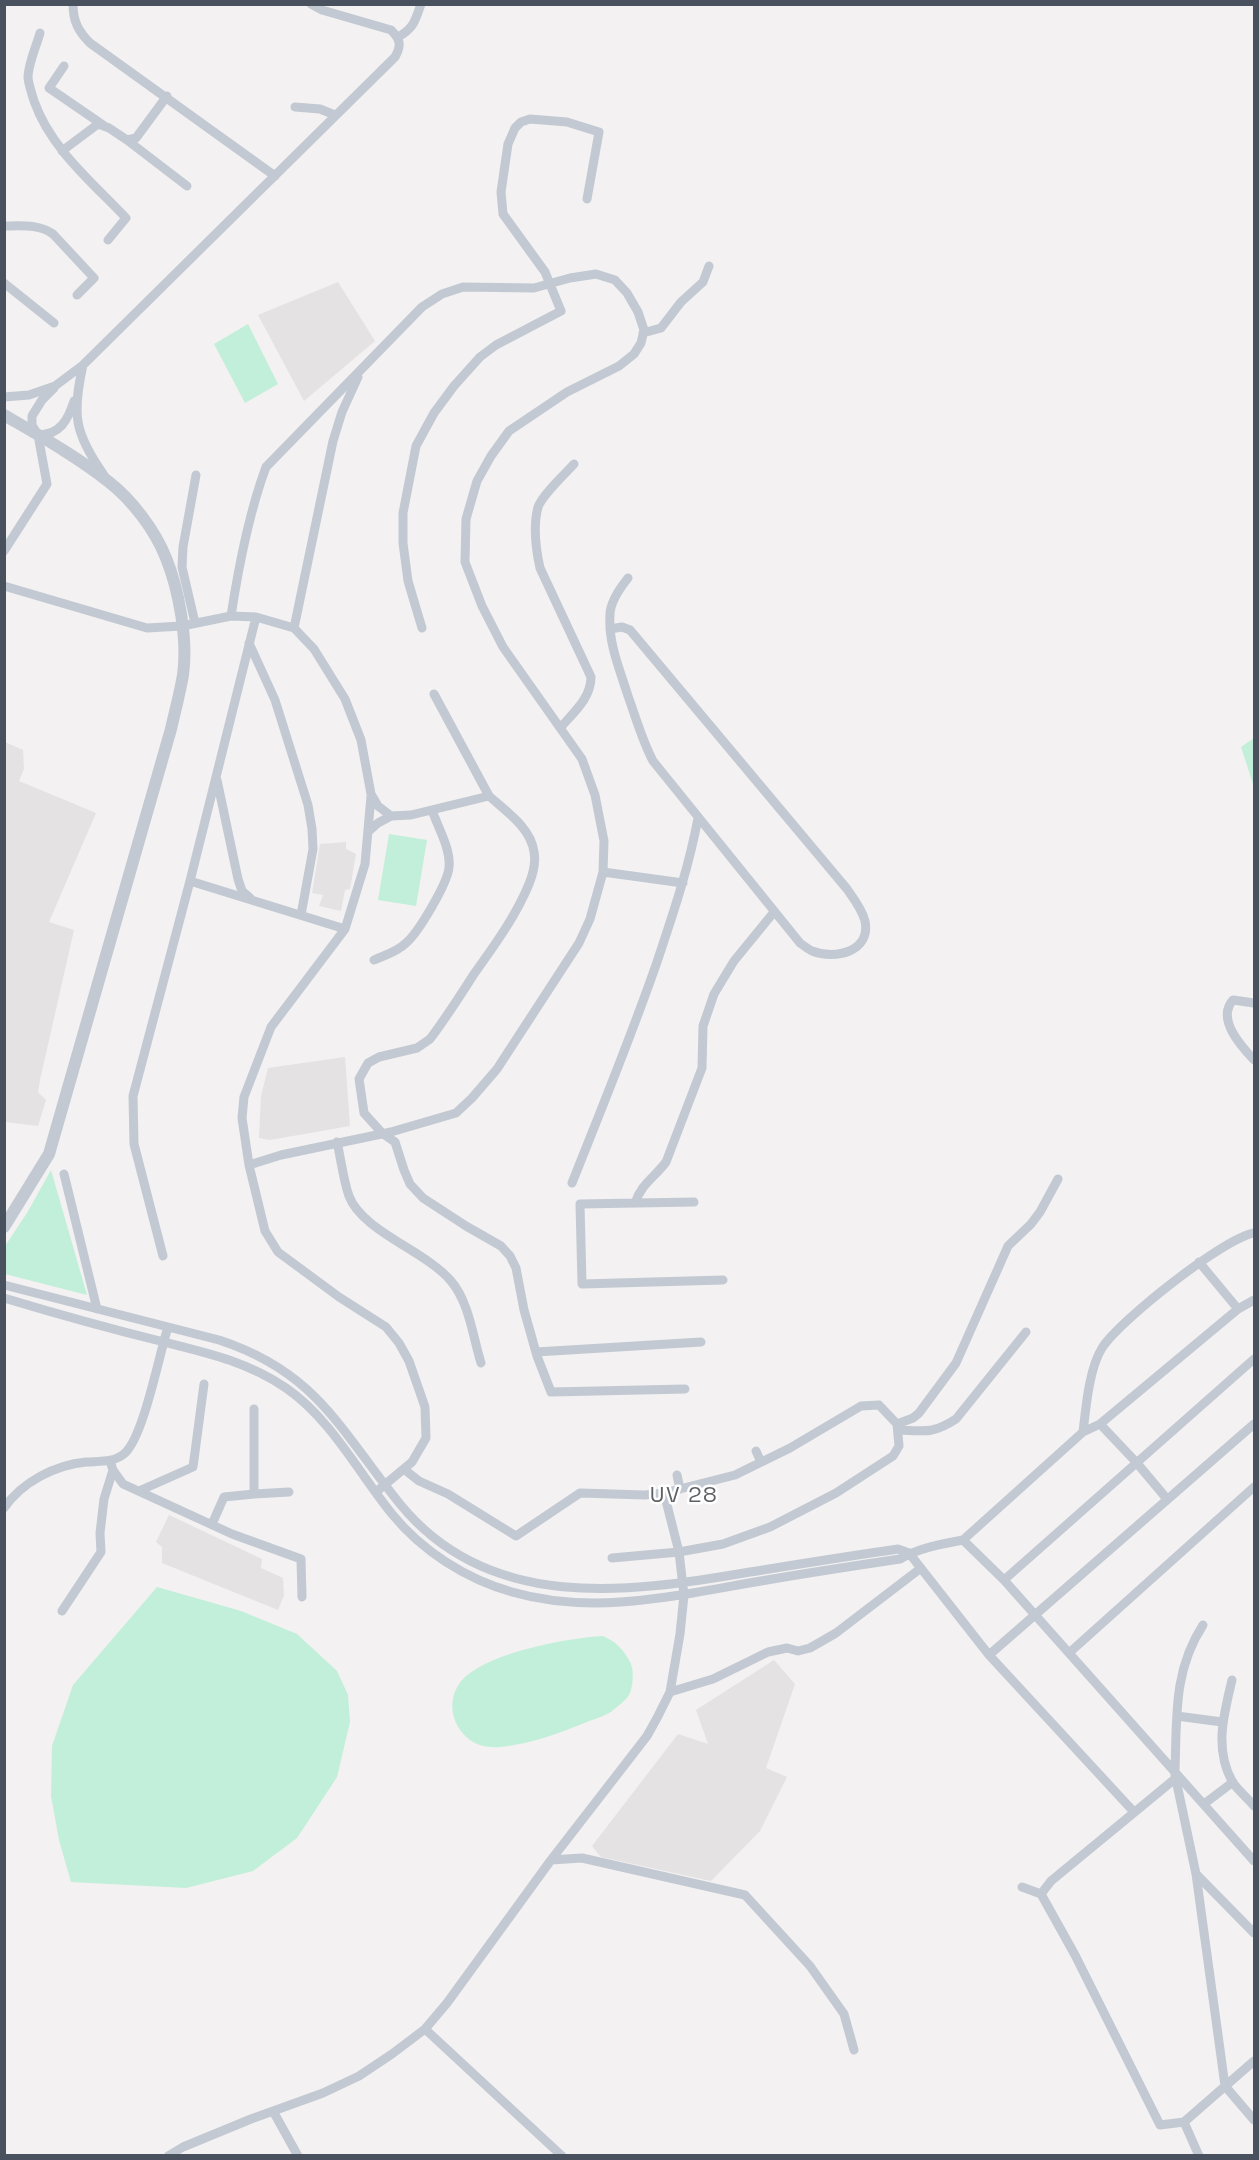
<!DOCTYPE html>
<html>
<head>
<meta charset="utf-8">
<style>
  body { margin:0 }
  #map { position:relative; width:1259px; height:2160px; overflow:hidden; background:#f3f1f1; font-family:"Space Grotesk",sans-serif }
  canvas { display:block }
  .frame { position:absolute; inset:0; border:6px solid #49515e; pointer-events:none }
</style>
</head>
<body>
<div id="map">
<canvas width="1259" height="2160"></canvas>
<div class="frame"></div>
</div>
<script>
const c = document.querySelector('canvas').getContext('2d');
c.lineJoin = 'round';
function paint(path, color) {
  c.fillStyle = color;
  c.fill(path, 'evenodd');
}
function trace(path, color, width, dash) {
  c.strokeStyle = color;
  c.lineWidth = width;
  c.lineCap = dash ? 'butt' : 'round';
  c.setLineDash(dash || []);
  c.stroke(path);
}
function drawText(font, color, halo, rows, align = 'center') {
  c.font = font + ' "Space Grotesk",sans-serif';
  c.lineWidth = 5;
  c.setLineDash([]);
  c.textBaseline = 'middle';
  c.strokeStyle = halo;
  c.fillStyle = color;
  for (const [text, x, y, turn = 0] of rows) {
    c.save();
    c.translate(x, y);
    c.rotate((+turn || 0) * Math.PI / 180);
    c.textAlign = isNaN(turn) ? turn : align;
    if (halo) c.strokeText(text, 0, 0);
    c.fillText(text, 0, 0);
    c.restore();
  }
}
const education = new Path2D(`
  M338,282L375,341L304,401L258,315Z
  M5,742L23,750L24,769L19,781L96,813L49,922L74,930L40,1080L38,1092L46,1100L38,1126L5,1122Z
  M346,842V849L356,854L350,889L345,890L341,911L319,906L323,895L312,893L320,844Z
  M345,1057L350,1126L270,1140L259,1138L261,1096L268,1068Z
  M169,1515L262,1559L261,1568L283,1578L284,1595L278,1610L162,1563V1547L156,1542Z
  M774,1660L795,1684L766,1768L787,1777L760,1831L711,1881L601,1857L592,1846L678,1734L708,1744L696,1710Z`);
const green = new Path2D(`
  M248,324L278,384L245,403L214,344Z
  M1254,738V787L1241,747Z
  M389,834L427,840L416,906L378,900Z
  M51,1170L87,1295L5,1274V1246L27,1213Z
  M157,1587L241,1611L297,1634L337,1671L348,1695L350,1722L337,1777L297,1838L253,1871L186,1888L71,1882L59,1840L51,1796L52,1746L73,1685Z
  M603,1636C618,1643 624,1650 631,1664C634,1671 633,1688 629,1695C626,1700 617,1707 612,1711C607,1715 598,1718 592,1720C567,1730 540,1741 514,1745C500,1748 481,1749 470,1740C449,1724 446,1695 465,1677C493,1652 567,1638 603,1636Z`);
const minor = new Path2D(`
  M73,4C73,21 78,31 90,43L275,176
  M40,33C36,47 28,64 28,78C29,86 32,94 34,101C51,149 92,182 126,218L108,240
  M398,37C414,28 415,21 421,4
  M64,66L49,88L103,125
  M295,107L320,109L335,115
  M127,140L187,186
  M62,151L98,124L109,128L127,140L136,138L167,96
  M4,226C22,226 39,224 53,234L94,278L77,295
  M4,283L54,323
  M643,333L661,328L681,302L703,282L709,266
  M83,365C72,414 74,433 104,475
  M4,397L29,395L55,386L83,365L395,57C402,45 400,39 391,30L322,10L311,4
  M38,435C60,435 68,420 74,401
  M4,551L47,484L38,435L32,425V416L42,400L54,388
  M4,586L147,628L182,626L231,616L256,617L294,628L314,649L345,699L361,740L371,794L378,806L391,816L378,823L369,831
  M231,616C238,570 250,510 266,467L422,307L442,294L463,287L534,288L570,278L596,274L615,280L627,293L638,312L644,330L641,343L634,354L619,366L567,392L509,431L491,456L477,481L466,519L465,562L482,606L503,647L582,759L595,795L604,841L603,872L590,919L579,943L497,1069L472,1098L456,1113L391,1132L281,1155L249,1165L265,1231L278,1252L339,1297L386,1327L399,1343L409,1361L425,1407L426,1438L412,1462L376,1492
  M195,623L182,567L183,547L196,475
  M294,628L333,441L342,412L358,377
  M422,628L408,581L403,543V513L416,446L434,413L454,386L480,357L496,345L561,311L545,272L503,214L501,192L508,144L515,128L521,122L530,119L567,122L599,132L587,199
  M610,629L622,627L630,630L847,889C854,899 862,909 865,921C871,952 835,960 812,951C808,949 804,946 800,943L653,761C642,740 636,718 628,696C620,670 608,643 610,615C610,602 620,588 628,578
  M249,643L275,700L308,805L312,829L313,849L301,915
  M434,694L489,796
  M561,727C574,712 591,698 591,677L540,568C536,550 533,526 538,507C543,494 564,475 574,464
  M217,780L238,879L242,891L250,898
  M391,816L411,815L489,796C506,811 531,828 534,852C536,862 533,874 529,884C516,916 494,946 474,974C460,996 446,1018 430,1039L417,1048L379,1057L368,1063L359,1079L364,1113L382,1133L395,1142L404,1170L410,1184L423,1198L466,1226L501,1246L510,1256L516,1268L524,1310L537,1356L551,1392L685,1389
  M603,872L683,883
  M190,881L345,929
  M374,960C385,955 397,952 406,943C418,933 448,883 449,867C451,849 438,828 432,810
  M1254,1003L1233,1000C1216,1019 1241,1046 1254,1060
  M337,1142C341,1159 343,1179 349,1196C362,1231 426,1251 451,1281C469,1302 473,1337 481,1363
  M249,1165L242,1118L244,1097L271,1027L345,929L365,864L371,796
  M64,1174L97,1309
  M572,1183C601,1110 631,1037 657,962C673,914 689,867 698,818
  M694,1202L580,1204L582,1284L723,1280
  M635,1203C641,1184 655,1177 666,1162L702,1068L703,1026L714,994L734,961L774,912
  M163,1256L134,1144L133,1096L190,881L256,617
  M1199,1262L1238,1309
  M4,1285L219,1340C317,1372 340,1430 400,1504C489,1613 628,1593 750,1572C800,1564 849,1556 898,1549L909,1553L989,1655L1134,1812
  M4,1298C57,1314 111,1329 164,1342C208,1353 248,1362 286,1388C331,1419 358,1472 392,1514C422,1551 466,1579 512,1592C595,1616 679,1595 761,1581C807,1573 853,1566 900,1559C919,1548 941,1544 963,1540L1004,1580L1254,1861
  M536,1352L701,1342
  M897,1424L913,1418L919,1413L956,1363L1008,1246L1031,1224L1040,1212L1058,1179
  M1100,1424L1136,1462L1167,1499
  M899,1430C925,1431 933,1434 956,1419L1026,1332
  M1083,1432C1086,1407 1089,1369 1102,1348C1120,1320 1224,1238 1254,1233
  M756,1451L761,1462
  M110,1461L113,1470L123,1484L232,1534L301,1559L302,1597
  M405,1470L419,1481L448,1494L516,1536L580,1493L645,1495L664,1493
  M677,1475L680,1489
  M139,1491L193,1467L204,1384
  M254,1494L289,1492
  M4,1508C22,1482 55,1465 86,1462C99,1461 114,1463 125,1453C144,1435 159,1355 168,1327
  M212,1524L224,1497L254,1494V1409
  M963,1540L1083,1432L1100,1424L1238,1309L1254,1300
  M1004,1580L1254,1359
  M62,1611L101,1552L100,1533L104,1499L113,1470
  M1069,1653L1254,1487
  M989,1655L1254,1424
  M1232,1680C1224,1714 1214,1748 1232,1781C1237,1790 1248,1798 1254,1806
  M670,1692L713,1679L768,1652L787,1648L798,1651L810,1648L836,1633L921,1568
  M1177,1716L1222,1722
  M1175,1770C1177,1718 1173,1671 1203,1625
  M1175,1775L1196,1874L1225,2086L1254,2120
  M1176,1778L1051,1881L1041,1894L1075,1955L1160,2125L1184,2122L1199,2156
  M1204,1804L1233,1782
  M551,1860L582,1858L745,1895L810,1966L844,2014L854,2050
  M1196,1874L1254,1933
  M1022,1887L1041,1894
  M425,2029L562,2156
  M273,2111L298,2156
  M1184,2122L1254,2061
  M168,2156L183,2147L251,2119L323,2093L359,2076L392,2054L425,2029L447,2003L551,1860L647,1736L657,1718L670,1692L680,1634L684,1595L679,1552L723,1544L770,1527L836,1493L893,1456L899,1446L897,1424L879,1405L861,1406L790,1448L735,1475L664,1493L679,1552L612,1558`);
const tertiary = new Path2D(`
  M4,415C40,436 76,456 109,482C132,500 155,530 166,558C179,590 188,640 183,675C180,693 175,711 171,729L49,1154L4,1227`);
const neighbourhoodNames = [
  ["UV 28",684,1496]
];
paint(education, '#e4e2e3');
paint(green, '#c1efd9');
trace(minor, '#c2c9d2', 9);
trace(tertiary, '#c2c9d2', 12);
c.letterSpacing = '1.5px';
drawText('22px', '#5d6065', '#fff', neighbourhoodNames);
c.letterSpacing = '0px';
</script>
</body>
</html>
